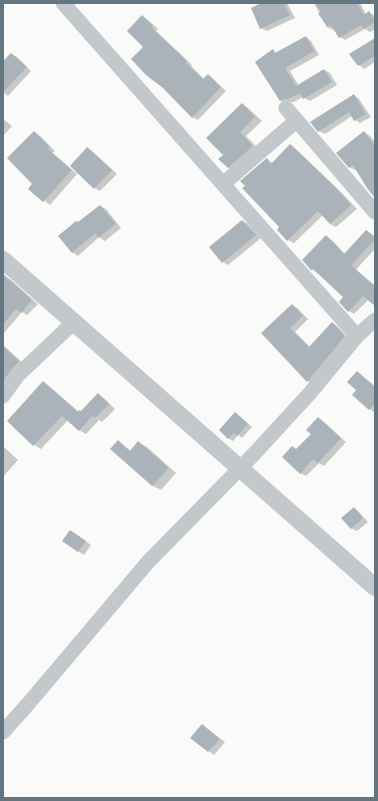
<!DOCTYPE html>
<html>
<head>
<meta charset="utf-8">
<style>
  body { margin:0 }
  #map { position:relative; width:378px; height:801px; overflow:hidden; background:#fafaf8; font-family:"Work Sans",sans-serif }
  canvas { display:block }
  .frame { position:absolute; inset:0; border:4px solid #657683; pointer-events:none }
</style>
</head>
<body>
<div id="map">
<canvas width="378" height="801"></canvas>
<div class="frame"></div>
</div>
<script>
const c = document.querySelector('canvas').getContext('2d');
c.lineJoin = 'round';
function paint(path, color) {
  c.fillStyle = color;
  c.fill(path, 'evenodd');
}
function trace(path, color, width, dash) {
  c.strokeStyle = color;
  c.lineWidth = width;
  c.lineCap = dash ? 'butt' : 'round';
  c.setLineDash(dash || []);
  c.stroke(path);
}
const shadow = new Path2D(`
  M263,3H287L295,18L267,31L261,28Z
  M314,3H360L366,14L369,12L375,16V29L370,32L365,29L345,40L340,37L334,29L333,30L327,27Z
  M143,17L148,20L158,29L156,31L192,65L191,66L204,79L208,75L213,79L226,91L198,120L192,117L144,47Z
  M306,37L311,41L319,55L290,71L299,86L324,70L330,73L337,85L310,101L303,97L294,102H290L286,104L281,101L273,51L277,53Z
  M375,40V62L364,69L359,65Z
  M11,54L17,57L31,71L8,96L3,92V62Z
  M354,95L359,99L371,117L360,123L355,120L352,116L325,134L319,131Z
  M242,104L249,109L262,121L246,136L260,150L235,172L228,167L224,155Z
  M3,119L12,126L3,136Z
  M34,132L40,136L55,151L52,153L77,174L50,205L29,189L33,184Z
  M364,132L370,136L375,142V197L357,170L356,171L350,167L338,153Z
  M290,145L296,149L342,193L357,209L336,227L330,224L323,215L294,243L288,240L281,227L267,160L273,163Z
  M88,148L93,152L117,174L100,191L95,188Z
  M100,206L106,209L121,228L105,241L99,237L78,256L72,252L79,223Z
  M243,221L248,224L261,238L228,265L223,262Z
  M367,231L375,237V249L338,289L312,269L326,237L332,240L345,254Z
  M5,276L11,280L38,304L27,315L22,312L3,334V278Z
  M366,279L375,285V304L369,299L354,314L349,311Z
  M292,305L297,308L308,319L295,332L310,347L333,323L338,327L350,340L313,384L308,381L262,333Z
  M3,345L25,365L3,392Z
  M357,372L375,386V413L370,409L354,395L358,390Z
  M43,383L50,387L79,412H81L98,395L105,399L115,409L102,422L99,420L86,434L79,430L68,420L41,449L34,445Z
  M236,413L252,427L242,438L238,435L233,441L228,438Z
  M318,418L324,422L346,442L324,466L319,463L306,476L300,473L293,447L297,450L312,434Z
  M118,442L131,451L139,443L147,447L176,473L161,490L153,486L111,449Z
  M3,446L18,460L3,477Z
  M354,508L359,512L368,522L357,531L351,528Z
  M76,534L91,545L84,555L63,541Z
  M202,725L225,742L214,755L192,738Z`);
const building = new Path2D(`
  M261,3H284L290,15L260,29L251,8Z
  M315,3H357L364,15L369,11L375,22L364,29L361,25L339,38L331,25L327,27L318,13L321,12Z
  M142,15L153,26L151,27L187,61L186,63L203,79L208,74L221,87L192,118L163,88L146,75L131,59L143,47L127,31Z
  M306,36L314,51L285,68L296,86L324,69L332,82L303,99L300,93L288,99H284L280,101L255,62L273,49L275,53Z
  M375,38V56L358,66L349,54Z
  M11,53L27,67L3,92V61Z
  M354,94L366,114L354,121L349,112L318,132L310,122Z
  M242,103L255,117L240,132L253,146L228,168L218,159L223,155L206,138Z
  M34,131L50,147L48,149L72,170L43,202L28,189L32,184L7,158Z
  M364,131L375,146V198L367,188L353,165L349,168L336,153Z
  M290,144L336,188L351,205L330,224L318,211L287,241L277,230L279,227L242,188L245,186L240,181L267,158L271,164Z
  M87,147L112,170L94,189L70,166Z
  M100,205L116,224L98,238L95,233L72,253L58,236L76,221L78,222Z
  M242,220L256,235L222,263L209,247Z
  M366,230L375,237V240L351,265L375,286V306L363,296L348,312L339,302L343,297L313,269L311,270L302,260L326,235L344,254Z
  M3,274L32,300L21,313L16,309L3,324Z
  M292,304L303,316L290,328L309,347L332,322L345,336L307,382L261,333Z
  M3,346L19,361L11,370L3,381Z
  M357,371L375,387V404L369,410L352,395L356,390L347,382Z
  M43,381L78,412L79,410L81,411L98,393L109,404L95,418L92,416L79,431L62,416L33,446L7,421Z
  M235,412L248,424L237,436L234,433L228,439L219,430Z
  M318,417L341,438L318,463L313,459L300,474L282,457L292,446L296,449L311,434L306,430Z
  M118,440L130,451L138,441L169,468L152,486L110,449Z
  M354,507L363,518L351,529L341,518Z
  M70,530L86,541L78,552L62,541Z
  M202,724L220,739L208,752L190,738Z`);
const path = new Path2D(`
  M374,798L375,797`);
const minor = new Path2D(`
  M63,3L357,336L375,320
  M286,108L375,212
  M223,184L296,121
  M3,396L18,375L74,322
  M3,732L28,704L148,562L254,454L310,393L357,336`);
const tertiary = new Path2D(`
  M3,260L375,587`);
paint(shadow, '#0003');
paint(building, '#aab3b9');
trace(path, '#bbbfc2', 2.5, [2, 2]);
trace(minor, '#c3c8cc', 15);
trace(tertiary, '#c3c8cc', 18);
</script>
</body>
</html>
